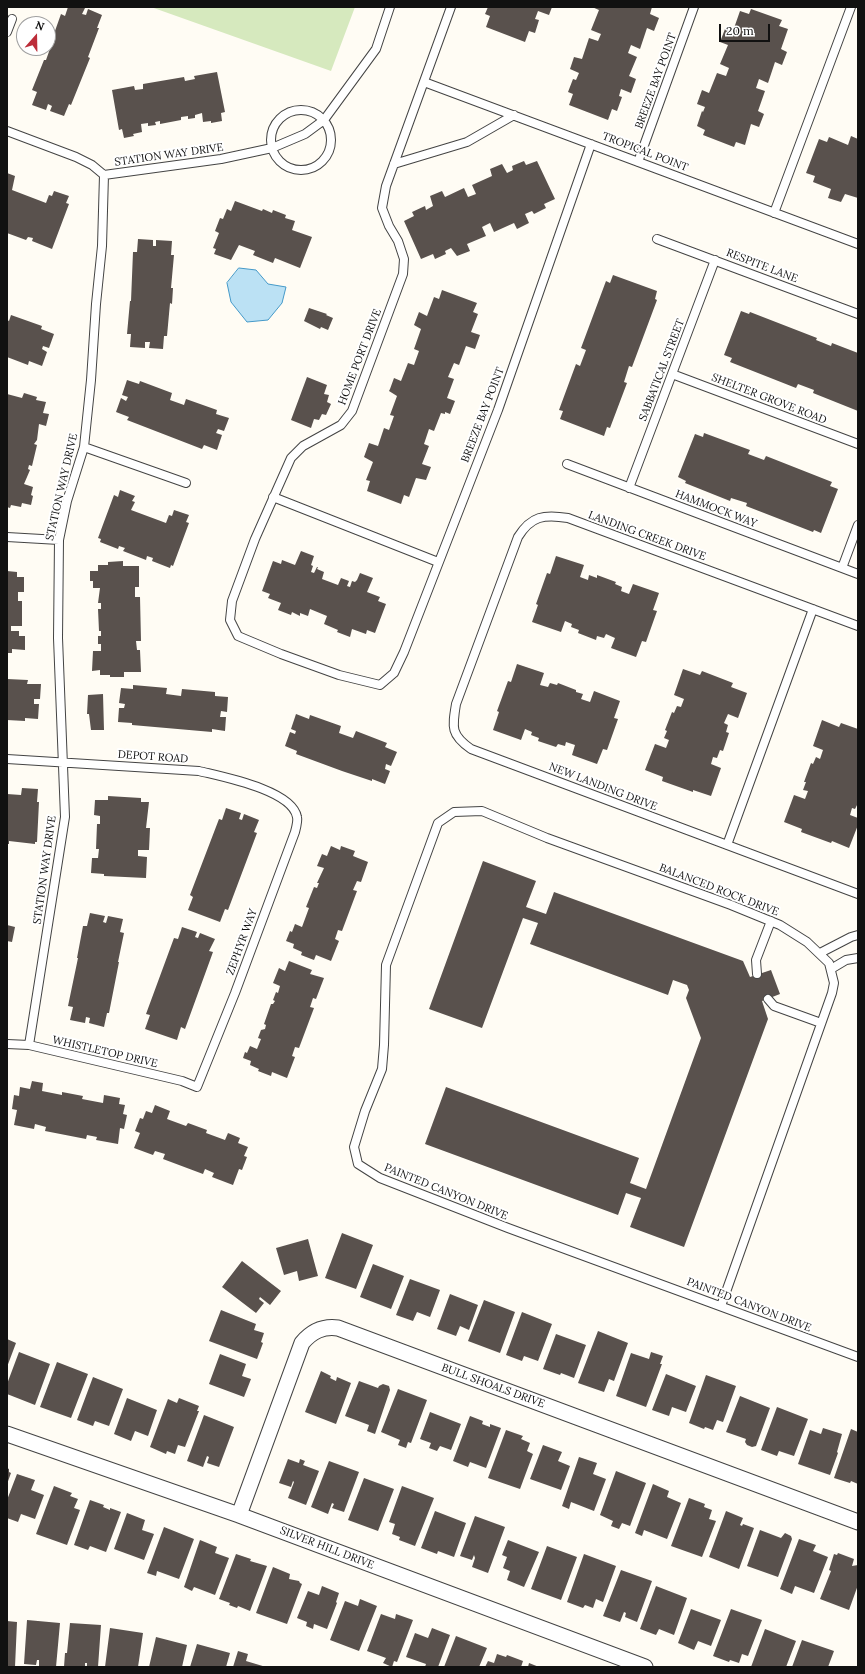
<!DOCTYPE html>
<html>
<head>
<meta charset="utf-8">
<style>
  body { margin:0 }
  #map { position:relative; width:865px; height:1674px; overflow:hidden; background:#fffcf4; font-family:Lora,serif }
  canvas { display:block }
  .frame { position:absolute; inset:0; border:8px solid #111; pointer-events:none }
  .north { position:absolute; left:16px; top:16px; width:40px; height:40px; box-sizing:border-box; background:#fff; border:1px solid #a0a0a0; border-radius:50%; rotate:20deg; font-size:11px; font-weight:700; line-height:16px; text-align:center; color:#111 }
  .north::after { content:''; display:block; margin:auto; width:14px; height:18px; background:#bc2d39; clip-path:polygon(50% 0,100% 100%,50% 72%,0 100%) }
  .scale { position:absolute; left:719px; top:24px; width:51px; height:18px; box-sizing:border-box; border:2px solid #111; border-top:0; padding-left:5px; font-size:12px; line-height:14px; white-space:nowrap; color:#111; -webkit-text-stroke:3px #fff; paint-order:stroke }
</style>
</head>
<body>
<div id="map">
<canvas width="865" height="1674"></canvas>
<div class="frame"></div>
<div class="north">N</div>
<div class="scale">20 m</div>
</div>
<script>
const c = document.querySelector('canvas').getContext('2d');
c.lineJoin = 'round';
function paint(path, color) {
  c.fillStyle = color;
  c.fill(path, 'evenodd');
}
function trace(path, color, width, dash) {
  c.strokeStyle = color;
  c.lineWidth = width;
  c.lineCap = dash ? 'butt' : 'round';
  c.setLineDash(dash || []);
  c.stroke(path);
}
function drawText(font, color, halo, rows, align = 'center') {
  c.font = font + ' Lora,serif';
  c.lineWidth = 4;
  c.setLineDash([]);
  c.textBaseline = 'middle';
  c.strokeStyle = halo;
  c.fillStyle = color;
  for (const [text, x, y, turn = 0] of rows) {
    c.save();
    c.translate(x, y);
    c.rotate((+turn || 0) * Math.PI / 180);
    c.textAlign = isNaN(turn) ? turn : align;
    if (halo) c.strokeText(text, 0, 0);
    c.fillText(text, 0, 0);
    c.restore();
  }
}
const green = new Path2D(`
  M151,7H355L331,71Z`);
const water = new Path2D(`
  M239,268L256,270L268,284L286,287L282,303L268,320L247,322L231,302L227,283Z`);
const building = new Path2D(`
  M68,7L85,8L82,14L86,15L88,9L102,15L97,28H99L88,57L90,58L71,105L69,104L64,116L50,111L52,106L48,104L46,110L32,105L37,92L32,90L44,60H46L51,46L50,45L61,14L65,16Z
  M488,7H552L549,15L538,11L535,19L539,20L535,33L529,31L525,42L486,27L490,16L485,14Z
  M592,7H652L650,14L659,18L654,31L647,28L640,49L631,45L628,53L637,57L629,76L636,79L631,93L621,89L619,96L622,97L617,111L612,109L608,120L569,105L573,94L568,92L573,79L576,80L579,73L570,69L574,57L582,59L589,38L598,41L601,34L591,30L599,10Z
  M751,9L782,20L779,26L788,29L781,49L787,52L782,65L775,62L768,83L759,79L756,88L765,91L758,111L764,114L759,127L751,124L745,145L736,142L734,147L703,135L705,130L697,126L702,111L703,112L705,107L697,104L702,90L709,93L717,73L726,76L729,68L720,64L728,45L720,42L725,29L733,31L740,11L749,14Z
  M217,72L225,112L221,113L222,121L211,123V121L203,122L202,113L195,115V118L188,119V116L181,117V120L160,124V121L155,122L156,125L148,126V123L141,124L142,132L133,134L134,136L124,138L122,129L119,130L112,90L134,86L135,90L143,89V84L184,77L185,81L195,79L194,76Z
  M851,136L858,139V198L845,194L841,202L828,198L831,189L813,182L815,176L806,173L819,139L827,142L829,137L848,145Z
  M524,161L526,165L537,161L555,199L544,204L546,208L534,214L532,211L525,214L529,223L517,229L514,223L494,232L490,223L482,227L486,236L467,244L470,251L457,256L451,248L445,251L446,254L435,259L433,254L421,259L404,221L414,216L412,212L425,206L426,210L433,206L430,196L442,191L445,197L464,188L468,197L476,194L472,185L492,176L490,169L502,164L507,173L513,170L512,166Z
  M7,173L15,176L12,190L46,203L49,195L52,196L54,191L69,196L66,203L69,204L52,249L32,241L33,238L28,237L26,240L7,233Z
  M235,201L262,211L263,209L272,213L273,210L286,215L285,218L295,221L292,230L312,237L300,268L275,258L273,263L253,255L255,251L239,245L231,260L214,254L216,249L213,248L219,233L215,231L220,218L223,219L227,209L231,211Z
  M138,239L153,240V246H156V240L172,241L171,255H174L171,288H173L172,304L170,303L167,336H164L163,349L149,348L150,342H145V348L130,347L131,334H127L130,301H131L133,252H137Z
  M613,275L657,291L655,299L657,300L632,367L629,366L624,382L627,383L610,428L607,427L604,436L560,419L563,411L559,410L576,364L580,366L586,350L581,348L606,281L610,283Z
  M442,290L477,303L473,312L478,314L471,332L480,335L475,349L466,346L459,365L454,363L448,377L454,379L447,398L455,401L450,414L445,412V414L441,413L434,431L429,429L424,444L429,446L422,464L431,467L426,480L416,478L409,497L404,495L401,504L367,491L370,481L366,480L373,462L364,457L369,443L378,446L384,428L389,430L394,416L390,415L397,396L389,391L390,389L394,378L401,381L408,363L414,365L419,351L414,349L421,329L414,325L419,312L427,316L434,297L439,299Z
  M309,308L327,314L326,315L333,318L328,330L321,327L320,329L304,321Z
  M741,311L749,314L750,312L817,338L816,340L831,346L832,343L858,353V411L813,393L814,390L798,384L796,388L730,362L732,358L724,355Z
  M11,315L42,326L41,329L54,334L49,348L43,346L42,349L47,352L42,366L29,361L28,365L7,357V320L9,321Z
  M307,377L327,385L324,394L329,395L327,402L331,404L326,415L322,414L319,420L314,419L311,428L291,420Z
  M127,380L139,384L140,381L172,393L170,400L184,405L186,399L217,410L216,414L229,418L224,431L218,429L216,433L222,435L217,450L204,445L202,449L127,420L129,417L116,412L121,398L126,401L128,397L122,395Z
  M24,393L37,397L36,400L46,402L43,413L49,414L46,426L39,424L37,440L34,444L37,445L32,466L29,465L28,469L30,470L24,484L33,487L31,495L33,496L31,505L22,503L21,507L11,505L10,508L7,507V394L22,398Z
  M704,433L750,450L748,454L764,460L766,456L832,482L830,486L838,489L821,533L814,530L813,532L746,506L747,503L731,498L730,501L685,483L686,481L678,477L695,434L703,437Z
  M120,490L135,496L132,501L135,502L131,510L166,523L169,515L172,516L174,510L189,515L186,522L189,523L173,566L171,565L170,568L152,561L153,558L147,556L146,560L123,551L125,548L119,546L118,549L100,542L101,539L98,538L114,495L118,497Z
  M301,551L314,556L311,565L313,566L311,572L314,573L317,567H318L317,569L324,572L322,579L338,585L341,578L349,581L347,586L350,587L352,581L355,582L357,580L360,573L373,578L367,592L380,597L378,601L386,604L375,633L367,630L366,634L352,629L350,637L337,632L338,630L324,624L327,616L310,609L308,616L300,613V616L292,612L291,615L278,610L281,603L268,598L270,594L262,591L273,561L281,564L282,560L295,565Z
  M556,556L584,565L580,577L588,580L589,575L597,578V575L616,582L615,584L622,587L621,591L629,594L633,584L659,593L653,610L657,611L646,642L642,641L636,657L611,648L615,638L606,634L604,638L597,636L596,640L578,633L579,630L571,627L572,624L565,621L561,632L532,622L538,605L536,604L547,573L550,574Z
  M123,561V566H139V587H135V597H140L141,641H136L137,650H140L141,672H124V677H110V675H100V670L92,671L93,651H101V644H98V636H101V631H99L98,609H101V603H98L100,588H93V581H90V571H98V565H108V562Z
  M7,571L17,572V577H24V592H18V601H22V626H11V631H19V636H25V650L12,649V653H7Z
  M517,664L544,673L540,685L548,687L550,683L557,685L558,683L576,690V692L583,694L581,699L590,702L594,691L620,701L614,718L618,719L607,750L603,749L597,764L572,755L575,745L566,742L565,746L558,744L556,747L538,741L539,738L531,735L532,732L525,729L521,740L493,730L499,712L497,711L508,681L511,682Z
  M683,669L700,675L702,671L733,683L731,687L747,693L738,718L728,714L724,723L728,725L726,732L729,733L723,751L720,750L717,758L713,757L711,764L721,768L711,796L693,790V792L662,781L663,777L645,770L655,744L666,748L669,740L664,738L667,731L665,730L672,712L674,713L677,706L681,707L684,699L674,695Z
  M7,679L28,680L27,684H41L40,699H34V704H39L38,719L25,718V721L7,720Z
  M133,685L167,688L166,694L181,696L182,689L215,692V696L228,697L227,712L221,711L220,717H226L225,731L212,729V732L132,725V723L118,722L119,708H124L125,704L119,703L121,688L133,689Z
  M103,694L104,730H91L89,714H87L88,695Z
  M296,714L309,719L310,715L341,726L339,733L353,738L356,731L387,743L385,747L397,752L391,766L386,764L385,769L390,771L385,784L372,779V781L342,771L296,754L297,751L285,746L290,732L295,734L296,731L291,729Z
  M822,720L839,727L841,723L858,729V803L855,809L852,808L850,815L858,818V825L849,848L832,841L831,843L801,832L802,829L784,822L794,795L805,799L808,791L803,790L806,782H804L811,763L813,764L816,757L820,759L823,750L813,746Z
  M22,788L38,789L37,802H39L37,842H35V844L9,841V844H7V794L21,795Z
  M108,796L141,798V802H149L146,828H150L149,850H138V856L147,857L146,878L104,876V874L91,873L92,858H98L99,849H96L97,824H100V816L94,815L95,800H108Z
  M226,808L241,813L239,819L242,820L244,814L259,820L254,832L257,833L228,910L225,909L220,922L188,910L193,897L190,895L219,819L222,820Z
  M331,846L340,850L341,846L355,851L353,856L368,862L361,882L357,881L353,890L357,891L342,931L338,930L335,939L339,941L331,961L316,955L314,960L301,955L302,952L293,948L294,944L286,941L290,931L292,932L295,924L302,927L309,908L306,907L314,887L317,888L319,883H317L324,868L317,866L322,854L327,856Z
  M483,861L536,881L526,907L546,914L554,892L743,961L750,977L771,970L780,994L762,1001L768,1019L684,1247L630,1227L641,1198L626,1193L618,1215L425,1144L446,1087L639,1158L630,1183L646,1189L701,1038L686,998L689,990L687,985L673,980L668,995L530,944L538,923L523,918L482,1028L429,1009Z
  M90,913L105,916L103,922L106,923L108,916L123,919L120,932L124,933L118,962H119L109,1013H107L104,1027L89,1023L90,1018L86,1017L85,1023L70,1020L73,1007L68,1006L78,958H77L83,926H87Z
  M7,925L15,927L12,942L7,941Z
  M182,927L197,932L195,937L198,938L200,933L215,939L209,951L213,952L185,1029L181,1027L177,1040L145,1029L150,1015L146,1014L174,938L178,939Z
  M289,961L312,970L310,974L324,978L316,999L313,998L310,1007L314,1008L299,1048L295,1047L292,1056L295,1057L287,1078L272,1072L271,1076L258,1071L259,1069L250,1065L251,1061L243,1058L245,1052L247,1053L250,1046L257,1049L261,1039L258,1038L261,1030L265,1029L266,1025L264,1024L271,1004H273L275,1001L273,1000L276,992L278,993L280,986L273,983L279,968L285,971Z
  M32,1081L43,1083L42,1091L62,1095V1092L83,1096L82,1099L103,1103L104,1095L120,1098L119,1104L125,1105L123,1114L127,1115L124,1129L120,1128L118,1144L96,1140L97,1137L87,1135L86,1139L45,1131L46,1127L35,1124L34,1129L14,1125L17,1110L12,1109L14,1095L19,1096L20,1087L30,1089Z
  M155,1105L170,1111L167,1119L186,1126L188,1123L207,1130L206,1133L225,1140L228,1133L240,1138L238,1143L248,1147L244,1156L247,1157L242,1170L239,1169L233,1185L212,1177L214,1173L205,1169L203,1174L163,1159L165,1154L155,1151L153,1155L134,1148L140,1133L135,1131L140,1118L143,1119L146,1111L152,1113Z
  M342,1233L373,1245L356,1289L325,1278Z
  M308,1239L318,1276L299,1281L297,1271L284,1275L276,1248Z
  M242,1261L281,1291L270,1305L260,1297L259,1299L264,1303L256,1313L222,1287Z
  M373,1264L404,1276L391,1309L360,1297Z
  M410,1279L440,1290L430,1317L417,1312L413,1321L396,1315Z
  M450,1294L478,1305L469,1330L460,1326L456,1336L437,1329Z
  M484,1300L515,1312L500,1353L468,1341Z
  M221,1310L256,1324L254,1330L264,1333L261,1342L263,1343L257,1359L209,1341Z
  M522,1312L552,1324L538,1361L524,1356L522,1361L506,1355Z
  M598,1331L628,1343L614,1381L609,1379L604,1392L578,1383Z
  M556,1334L586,1345L574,1378L561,1373L560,1375L543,1369Z
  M7,1339L16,1343L7,1367Z
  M19,1352L50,1364L35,1405L7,1394V1384Z
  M651,1352L663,1356L660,1364H662L646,1407L616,1396L631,1353L649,1359Z
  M220,1354L246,1364L242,1376L251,1379L244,1397L209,1384Z
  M57,1362L88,1374L71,1418L40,1407Z
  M321,1371L331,1376L330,1378L336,1381L337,1377L351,1383L336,1424L305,1412Z
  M666,1374L696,1386L686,1412L672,1407L669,1416L652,1410Z
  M706,1375L736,1386L723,1422L717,1420L713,1430L705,1427L704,1429L689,1423Z
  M93,1377L123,1389L109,1426L95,1421L93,1426L77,1420Z
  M359,1381L378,1388L379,1386L383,1384L389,1386L390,1390L375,1434L367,1431L369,1425L345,1416Z
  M398,1389L427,1400L411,1443L408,1442L406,1448L398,1445L400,1440L381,1432Z
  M740,1396L770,1408L756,1446L752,1447L747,1445L745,1442L746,1439L726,1432Z
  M127,1398L157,1410L148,1436L135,1431L131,1441L114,1434Z
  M179,1398L199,1406L197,1411H199L185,1447L178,1445L175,1454L167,1451L166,1454L150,1447L168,1399L177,1403Z
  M777,1407L808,1419L794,1456L779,1451L777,1456L761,1450Z
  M430,1412L461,1424L451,1450L440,1446L437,1451L429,1448L431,1443L420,1439Z
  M204,1415L234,1427L219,1467L207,1463L209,1457L207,1456L203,1467L187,1461Z
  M470,1416L483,1421L482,1424L490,1427V1424L501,1428L486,1468L470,1462L468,1467L453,1461Z
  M823,1428L842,1434L837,1452L838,1453L830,1475L798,1464L810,1430L821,1434Z
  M851,1429L858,1432V1484L851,1481L850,1483L834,1478Z
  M506,1430L523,1436L521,1439L530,1443L527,1451L533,1454L520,1489L488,1478Z
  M543,1445L562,1452L558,1461L570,1466L561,1490L530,1479Z
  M579,1457L597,1463L593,1474L606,1479L594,1511L571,1502L569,1509L562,1506Z
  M288,1459L299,1463L300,1459L305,1461L303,1465L319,1471L306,1505L288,1498L294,1482L293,1481L291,1487L279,1483Z
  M329,1461L359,1472L344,1512L332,1508L334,1504L332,1503L328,1514L311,1507Z
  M7,1468L9,1469V1472L11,1473L7,1484Z
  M616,1471L646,1483L630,1526L622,1523L619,1529L611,1526L613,1521L600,1515Z
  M17,1474L35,1480L31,1490L44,1495L35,1519L21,1514L18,1522L7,1518V1500Z
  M364,1478L394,1489L378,1531L348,1520Z
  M653,1484L669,1491L667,1497L681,1503L667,1539L644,1530L642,1536L635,1533Z
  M54,1486L72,1493L70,1496L78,1499L74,1508L80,1510L67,1545L36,1534Z
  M402,1486L434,1498L415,1546L399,1540L400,1537L392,1534L395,1524L389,1522Z
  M689,1498L705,1504L704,1507L712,1510L709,1519L716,1521L702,1557L671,1546Z
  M90,1500L104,1505L103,1507L110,1510V1508L121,1512L106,1552L90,1546L88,1550L74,1545Z
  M435,1511L466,1523L454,1557L438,1551L437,1554L421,1548Z
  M726,1511L743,1518L740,1525L742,1526L743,1524L754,1528L739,1569L709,1557Z
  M127,1513L145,1520L142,1530L154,1534L144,1560L114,1549Z
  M475,1516L505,1527L488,1573L472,1567L475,1558L474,1555L472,1560L460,1556Z
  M164,1527L194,1539L179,1579L157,1571L156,1576L147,1573Z
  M760,1530L781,1538L785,1533L791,1536L792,1539L778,1577L747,1566Z
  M799,1539L816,1545L813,1551L828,1557L814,1593L795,1586L792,1594L780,1589Z
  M200,1540L217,1547L215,1553L229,1558L215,1595L194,1587L192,1591L184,1587Z
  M508,1540L539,1552L524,1587L507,1580L510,1571L503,1568L507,1557L502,1555Z
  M547,1546L577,1557L561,1600L531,1589Z
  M838,1553L854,1559L852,1566L858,1565V1585L849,1610L820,1599L831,1571L829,1570L834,1554L837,1555Z
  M236,1554L251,1559L250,1561L267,1566L250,1611L238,1606L237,1608L229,1605L230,1603L219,1599Z
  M584,1554L616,1566L603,1602L596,1599L593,1608L585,1605L583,1608L567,1602Z
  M273,1567L290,1574L289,1579L299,1581L300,1583L302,1584L287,1624L256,1613Z
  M621,1570L652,1581L637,1622L625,1617L626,1613L624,1612L620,1622L603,1616Z
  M322,1586L339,1593L336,1602L337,1603L327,1629L314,1624L313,1629L306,1626L307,1622L297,1618L308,1591L319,1595Z
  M656,1586L687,1598L674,1635L659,1629L656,1635L640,1629Z
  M360,1599L377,1606L359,1651L330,1640L345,1601L358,1606Z
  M691,1609L721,1620L711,1646L698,1641L694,1650L678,1643Z
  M731,1609L762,1620L748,1656L742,1654L739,1663L730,1660L729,1662L713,1656Z
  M381,1614L395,1619L396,1614L413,1620L397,1662L394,1661L392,1667L383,1663L386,1658L367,1651Z
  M27,1620L60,1623L56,1667H39V1660H37L36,1665L24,1664Z
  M7,1621L17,1622L15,1667H7Z
  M70,1623L101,1625L98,1667H87V1663H85V1667H64L65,1653H67Z
  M110,1628L143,1633L138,1667H105Z
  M432,1628L450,1635L438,1667H425L426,1664L406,1657L415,1633L428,1638Z
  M765,1629L796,1641L786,1667H751Z
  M456,1636L487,1648L479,1667H444Z
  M156,1637L187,1645L182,1667H149Z
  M802,1640L834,1651L828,1667H792Z
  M197,1644L230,1653L226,1667H190Z
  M238,1651L248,1654L246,1661L266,1667H233Z
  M497,1654L506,1657L507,1655L523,1661L521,1667H485L488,1661L494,1663Z
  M529,1663L539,1667H528Z`);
const lane = new Path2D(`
  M451,7L386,186L382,208L389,226L398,241L404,259L403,274L352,411L341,425L303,446L291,458L255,539L232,601L230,620L238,636L281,654L339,675L380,685L394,673L404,652L498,410L591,144
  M7,32L12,19
  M424,82L858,244
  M271 140a30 30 0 1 1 60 0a30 30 0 1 1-60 0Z
  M7,131L76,157L92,165L104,175
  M638,162L694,7
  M394,164L467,142L514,115
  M104,175L221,159L272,148L305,134L324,120L376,49L390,7
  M774,213L851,7
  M657,239L858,314
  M672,374L858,444
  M84,447L186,483
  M567,464L858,574
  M629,488L715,260
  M273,497L438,562
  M7,537L59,540
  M842,568L858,525
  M858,626L568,518C544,514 531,516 518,537L456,704C452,728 451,735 471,749L858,894
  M7,759L199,771C223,777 292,790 297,817C298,821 296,828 295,832L235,993L197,1087L182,1081L29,1045L7,1044
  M727,845L813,609
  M820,953L851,937L858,935
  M831,969L846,960L858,958
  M757,974L756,960L771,921
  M768,999L774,1006L821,1023
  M29,1045L65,817L58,638L59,540L67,501L84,447L91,380L96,304L102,246L104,175
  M721,1306L832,993L834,983L829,963L807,942L780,925L731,905L547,838L482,811L454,812L438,823L386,965L384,1045L382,1069L365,1111L354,1147L358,1164L380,1178L508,1228L858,1357`);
const street = new Path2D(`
  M7,1434L239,1515L645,1667
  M239,1515L302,1343C312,1331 323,1326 338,1328L858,1522`);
const streetNames = [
  ["BREEZE BAY POINT",656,81,-70],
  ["TROPICAL POINT",645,152,21],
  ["STATION WAY DRIVE",169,155,-8],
  ["RESPITE LANE",762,266,21],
  ["HOME PORT DRIVE",360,357,-69],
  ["SABBATICAL STREET",662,370,-69],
  ["SHELTER GROVE ROAD",769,399,21],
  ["BREEZE BAY POINT",483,415,-69],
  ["STATION WAY DRIVE",62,487,-77],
  ["HAMMOCK WAY",716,509,21],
  ["LANDING CREEK DRIVE",647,536,20],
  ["DEPOT ROAD",153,757,4],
  ["NEW LANDING DRIVE",603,787,21],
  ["STATION WAY DRIVE",45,870,-82],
  ["BALANCED ROCK DRIVE",719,890,21],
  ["ZEPHYR WAY",242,942,-70],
  ["WHISTLETOP DRIVE",105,1052,13],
  ["PAINTED CANYON DRIVE",446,1192,22],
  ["PAINTED CANYON DRIVE",749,1305,21],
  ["BULL SHOALS DRIVE",493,1386,20],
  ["SILVER HILL DRIVE",327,1548,21]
];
paint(green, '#d6e9be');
paint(water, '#bbe1f4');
trace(water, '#4599c8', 1);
paint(building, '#59514d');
trace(lane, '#444', 10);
trace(street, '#444', 17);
trace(lane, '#fff', 8);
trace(street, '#fff', 15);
drawText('11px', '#111', '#fff', streetNames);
</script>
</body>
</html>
